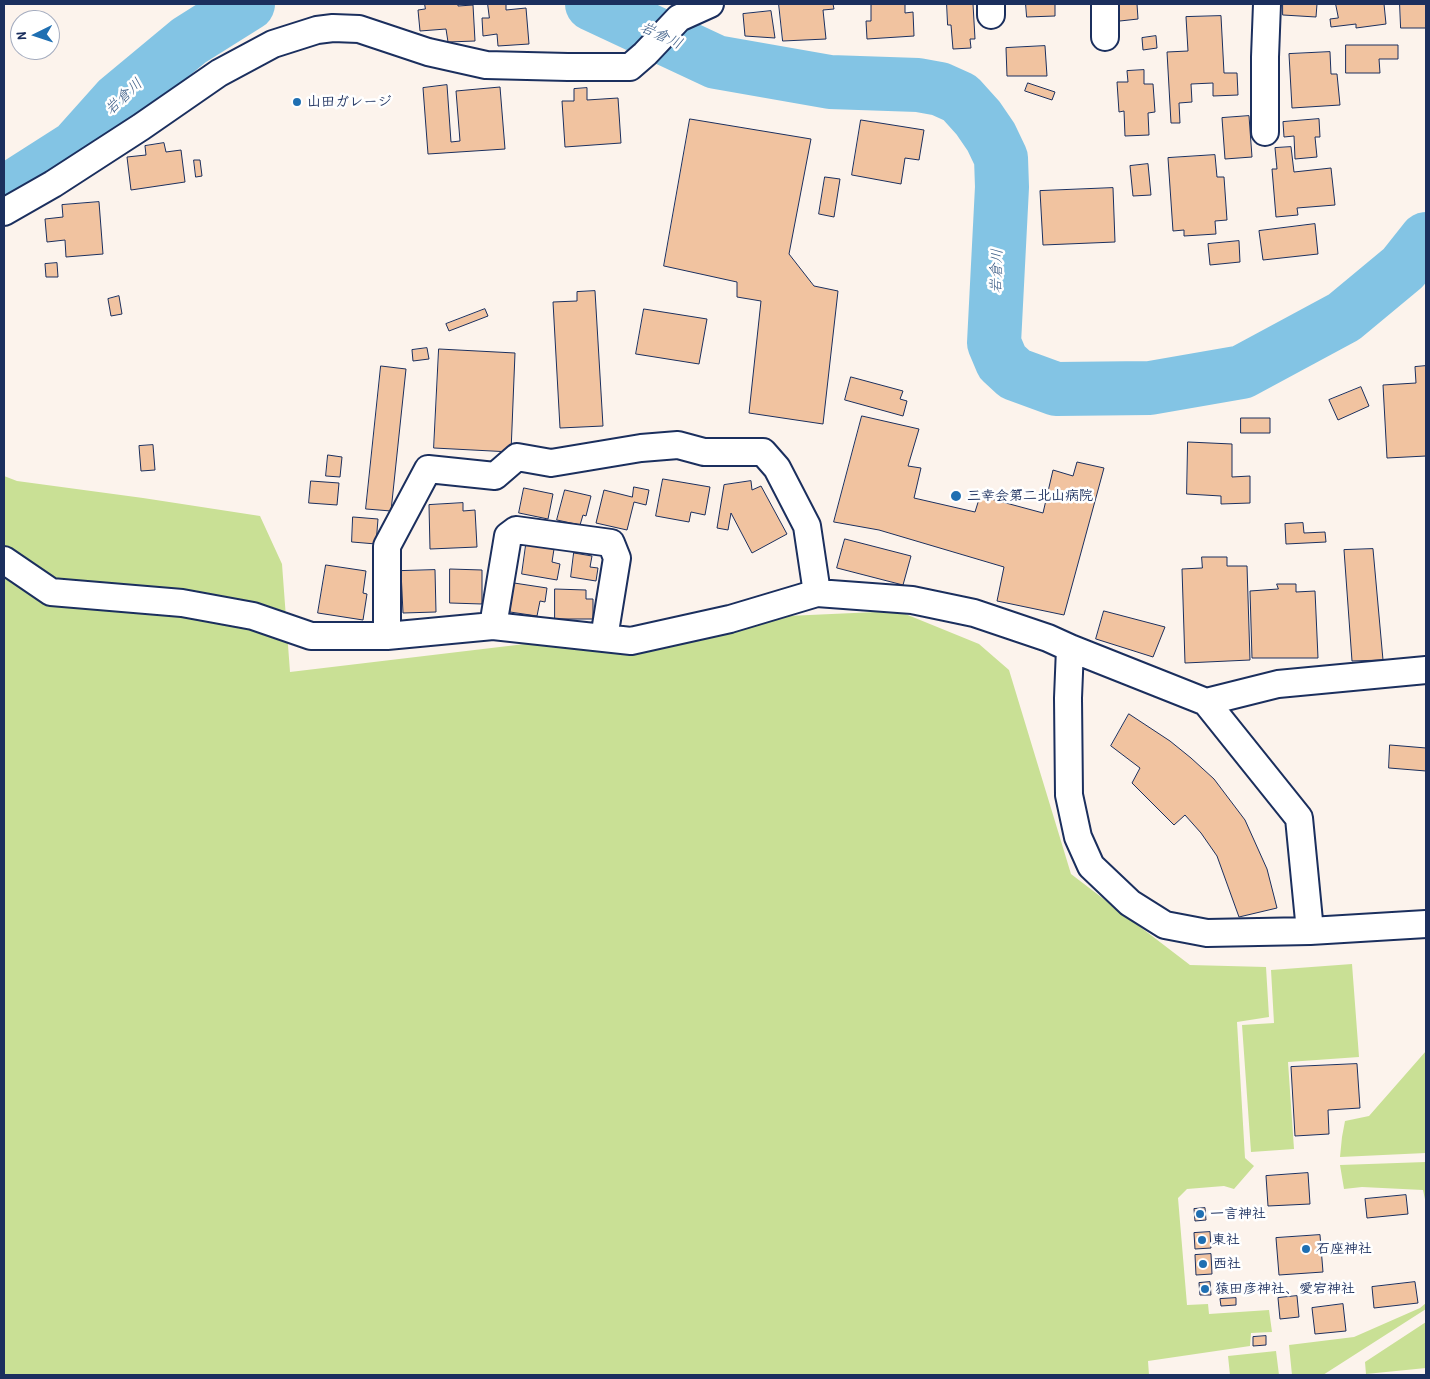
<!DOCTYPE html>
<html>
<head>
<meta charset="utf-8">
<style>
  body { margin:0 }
  #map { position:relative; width:1430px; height:1379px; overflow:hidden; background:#fcf3ec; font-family:"Patrick Hand",sans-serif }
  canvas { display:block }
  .frame { position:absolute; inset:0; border:5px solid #1b2f5e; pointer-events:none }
  .north { position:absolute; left:10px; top:10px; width:50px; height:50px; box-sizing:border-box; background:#fff; border:1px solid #a4acbf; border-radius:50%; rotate:266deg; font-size:14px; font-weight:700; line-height:20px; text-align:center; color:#1b2f5e }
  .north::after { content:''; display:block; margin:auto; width:18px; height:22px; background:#1f6fb2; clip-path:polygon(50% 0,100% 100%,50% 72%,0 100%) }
</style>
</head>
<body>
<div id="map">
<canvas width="1430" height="1379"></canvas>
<div class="frame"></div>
<div class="north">N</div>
</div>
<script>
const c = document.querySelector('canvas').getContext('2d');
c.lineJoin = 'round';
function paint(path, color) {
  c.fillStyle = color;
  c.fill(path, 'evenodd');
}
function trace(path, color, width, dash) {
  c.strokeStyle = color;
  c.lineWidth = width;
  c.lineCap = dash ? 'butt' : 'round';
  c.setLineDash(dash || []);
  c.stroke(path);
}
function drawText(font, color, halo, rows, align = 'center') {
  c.font = font + ' "Patrick Hand","Klee One",sans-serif';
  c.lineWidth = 5;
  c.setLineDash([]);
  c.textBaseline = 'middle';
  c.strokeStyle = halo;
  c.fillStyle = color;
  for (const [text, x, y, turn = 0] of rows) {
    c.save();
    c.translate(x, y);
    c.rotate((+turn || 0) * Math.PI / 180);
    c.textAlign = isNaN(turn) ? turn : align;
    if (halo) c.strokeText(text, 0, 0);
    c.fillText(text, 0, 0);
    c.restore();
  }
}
const green = new Path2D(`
  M4,476L17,481L143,498L260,516L282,564L290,672L743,618L898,611L979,644L1009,670L1071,874L1190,965L1266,967L1269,1017L1237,1022L1245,1158L1254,1166L1234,1189L1224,1186L1187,1189L1178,1198L1187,1305L1208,1304L1209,1314L1269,1310L1272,1332L1251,1333L1250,1346L1148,1361L1149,1375H4Z
  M1352,964L1359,1057L1288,1062L1294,1149L1251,1152L1242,1025L1274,1023L1271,970Z
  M1426,1051V1153L1340,1157L1342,1137L1345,1121L1369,1116Z
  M1426,1162V1204L1423,1190L1362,1187L1344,1189L1340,1165Z
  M1426,1303V1309L1323,1375H1292L1289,1345L1354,1337L1420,1308Z
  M1426,1322V1368L1366,1374L1365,1362Z
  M1276,1351L1279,1375H1230L1228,1356Z`);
const river = new Path2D(`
  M592,4L716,62L830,82L918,85L940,89L960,98L978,118L991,137L1001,158L1002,187L994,343L1002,362L1015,374L1056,389L1150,388L1242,372L1344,317L1403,268L1426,239
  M4,193L76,147L118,100L189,41L248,4`);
const building = new Path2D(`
  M425,4H458V6L473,5L475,41L448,42L446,29L420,31L418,10L425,9Z
  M488,4H506V10L526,8L529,44L498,46L497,34L483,36L482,18H489Z
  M779,4H833L834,9L823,10L826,39L783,41Z
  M878,4H905V13L913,12L914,36L867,39L866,21H871V5Z
  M947,4H973L975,39H970L971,48L953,49L951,25H948Z
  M1026,4H1055V16L1027,17Z
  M1118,4H1137L1138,19L1120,21Z
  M1283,4H1317L1316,17L1283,15Z
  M1336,4H1384L1386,24L1356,28V24L1331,27L1330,19L1338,18Z
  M1400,4H1426V28H1401Z
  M771,11L775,38L745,36L743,14Z
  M1221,16L1224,73H1237L1238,95L1213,96V83L1191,84L1192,102L1179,103L1180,123H1171L1167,52L1188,51L1186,17Z
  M1156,36L1157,48L1143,50L1142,38Z
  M1346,45H1398V59H1379L1380,73H1346Z
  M1045,46L1047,76H1007L1006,48Z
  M1330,52L1331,74H1337L1340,105L1292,108L1289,54Z
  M1144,70V84H1153L1155,112L1148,113L1149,135L1125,136L1124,111L1119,112L1117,82H1128L1127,71Z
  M1028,83L1055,92L1052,100L1025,91Z
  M447,85L451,142L460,141L456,91L500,87L505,149L428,154L423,88Z
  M587,88V100L618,98L621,143L565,147L562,101H574V89Z
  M1249,116L1252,157L1225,159L1222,118Z
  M690,119L811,139L789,254L814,286L838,291L823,424L749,413L761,301L737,297V282L664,266Z
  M1319,119L1320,137H1315L1317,157L1295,159L1294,136L1284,137L1283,122Z
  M861,120L924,130L919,160L905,158L901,184L852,175Z
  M164,143L166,152L181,150L185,182L131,190L127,157L146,155L145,146Z
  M1291,147L1294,172L1331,168L1335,205L1297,208L1298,215L1276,217L1272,169H1277L1275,148Z
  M1215,155L1217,177H1224L1227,220L1215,221L1216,234L1184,236V230L1173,231L1168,158Z
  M194,160H200L202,176L196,177Z
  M1148,164L1151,195L1133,196L1130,166Z
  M825,177L840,179L834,217L819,214Z
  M1113,188L1115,242L1043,245L1040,191Z
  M99,202L103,254L66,257L65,240L47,242L45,219L63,217L62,205Z
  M1315,224L1318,254L1263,260L1259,231Z
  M1239,241L1240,262L1210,265L1208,244Z
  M57,263L58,277H46L45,264Z
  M595,291L603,426L560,428L553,302L577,301V292Z
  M119,296L122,314L111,316L108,299Z
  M485,309L488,316L449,331L446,324Z
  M644,309L707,319L699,364L636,354Z
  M427,348L429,359L413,361L412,350Z
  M439,349L515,353L511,452L434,448Z
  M381,366L406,369L391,511L366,509Z
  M1426,366V456L1387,458L1383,385L1416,383L1415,367Z
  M851,377L903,391L900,399L907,401L903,416L845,400Z
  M1361,387L1369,406L1338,420L1329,400Z
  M862,416L919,429L908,466L921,468L914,498L975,512L980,496L1043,513L1053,470L1073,476L1077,462L1104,468L1064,615L997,601L1004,567L879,530L834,522Z
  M1241,418H1270V433H1241Z
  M1188,442L1232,444V477L1250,476V503L1221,504V496L1187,494Z
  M153,445L155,470L141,471L139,446Z
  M328,455L342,457L340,477L326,476Z
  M663,479L710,487L705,515L691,512L689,522L656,516Z
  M311,481L339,483L337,505L309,503Z
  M751,481L752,490L761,486L787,534L752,553L731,513L728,530L717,528L724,485Z
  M634,487L649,490L646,505L634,502L627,530L596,523L604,490L632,497Z
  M524,488L553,494L548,519L519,513Z
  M565,490L591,496L586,516L583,515L580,525L557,520Z
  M463,503V511L475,510L477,547L430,549L429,505Z
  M353,517L378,519L376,544L352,542Z
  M1303,523L1304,533L1325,532L1326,542L1286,544L1285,524Z
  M845,539L911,556L903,585L837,568Z
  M526,545L554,549L552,562L560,564L557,580L522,574Z
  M1373,549L1383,660L1352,661L1344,550Z
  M574,553L592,556L590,567L598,568L596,581L571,577Z
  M1202,557H1227V566H1247L1250,660L1185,663L1182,569L1202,568Z
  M326,565L366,571L363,593L367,594L363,620L318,613Z
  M450,569L482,570V604L450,603Z
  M435,570L436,612L403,613L401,571Z
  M514,583L547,588L545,602L540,601L537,616L510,612Z
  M1277,584H1296V592L1315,591L1318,658H1252L1250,591L1278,589Z
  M555,589L586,590V599H593V619H555Z
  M1104,611L1165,627L1153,657L1096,639Z
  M1129,714L1170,741L1191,758L1214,779L1245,820L1267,869L1277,908L1239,917L1217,856L1201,833L1185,815L1174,825L1132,783L1140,768L1111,746Z
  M1390,745L1426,748V771L1389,768Z
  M1357,1064L1360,1108L1328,1110L1329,1134L1295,1136L1291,1067Z
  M1308,1173L1310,1204L1268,1206L1266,1176Z
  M1406,1195L1408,1214L1367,1218L1365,1199Z
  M1205,1208L1206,1220L1195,1221L1194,1209Z
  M1210,1232L1211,1248L1195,1249L1194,1233Z
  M1320,1235L1323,1272L1279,1275L1276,1238Z
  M1211,1254L1212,1274L1196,1275L1195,1255Z
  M1210,1282L1211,1295H1200L1199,1283Z
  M1415,1282L1418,1303L1374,1308L1372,1287Z
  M1297,1296L1299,1317L1280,1319L1278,1298Z
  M1236,1298V1305L1221,1306L1220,1299Z
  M1343,1304L1346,1331L1315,1334L1312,1308Z
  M1266,1336V1345L1253,1346V1337Z`);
const street = new Path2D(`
  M991,4V15
  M1105,4V37
  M1265,132V57L1267,4
  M4,212L53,184L141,127L219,73L273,44L317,30L333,28L359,29L428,52L486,65L568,67H630L645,54L679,18L710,4
  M4,560L51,592L182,603L253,616L311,636H387L493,626L508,536L516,530L611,543L617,558L604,638
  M493,626L631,641L730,619L817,593
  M387,636V546L428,469L495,476L517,457L551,463L641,448L678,445L704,452H763L777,468L807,526L817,593L912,600L974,613L1048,638L1070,648L1206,702L1299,818L1310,931
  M1070,648L1068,698L1069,795L1078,837L1091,866L1130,903L1165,925L1207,933L1310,931L1426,924
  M1206,702L1278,684L1426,670`);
const markers = [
  [297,102,5,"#1f6fb2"],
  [956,496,6,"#1f6fb2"],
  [1200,1214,5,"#1f6fb2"],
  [1202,1240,5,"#1f6fb2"],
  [1306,1249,5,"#1f6fb2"],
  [1203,1264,5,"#1f6fb2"],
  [1205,1289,5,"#1f6fb2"]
];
const poiNames = [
  ["山田ガレージ",307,102],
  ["三幸会第二北山病院",967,496],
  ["一言神社",1210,1214],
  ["東社",1212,1240],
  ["石座神社",1316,1249],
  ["西社",1213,1264],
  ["猿田彦神社、愛宕神社",1215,1289]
];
const waterNames = [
  ["岩倉川",661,36,25],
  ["岩倉川",124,97,-43],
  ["岩倉川",997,271,-88]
];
paint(green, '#c9e095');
trace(river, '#83c4e4', 54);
paint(building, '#f1c3a0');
trace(building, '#1b2f5e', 1);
trace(street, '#1b2f5e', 30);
trace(street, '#fff', 26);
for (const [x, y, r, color] of markers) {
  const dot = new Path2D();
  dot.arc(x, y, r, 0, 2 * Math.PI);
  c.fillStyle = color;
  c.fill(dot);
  trace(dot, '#fff', 2);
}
drawText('bold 14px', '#1b2f5e', '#fff', poiNames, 'left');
drawText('italic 15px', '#3a5c86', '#fff', waterNames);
</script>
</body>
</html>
